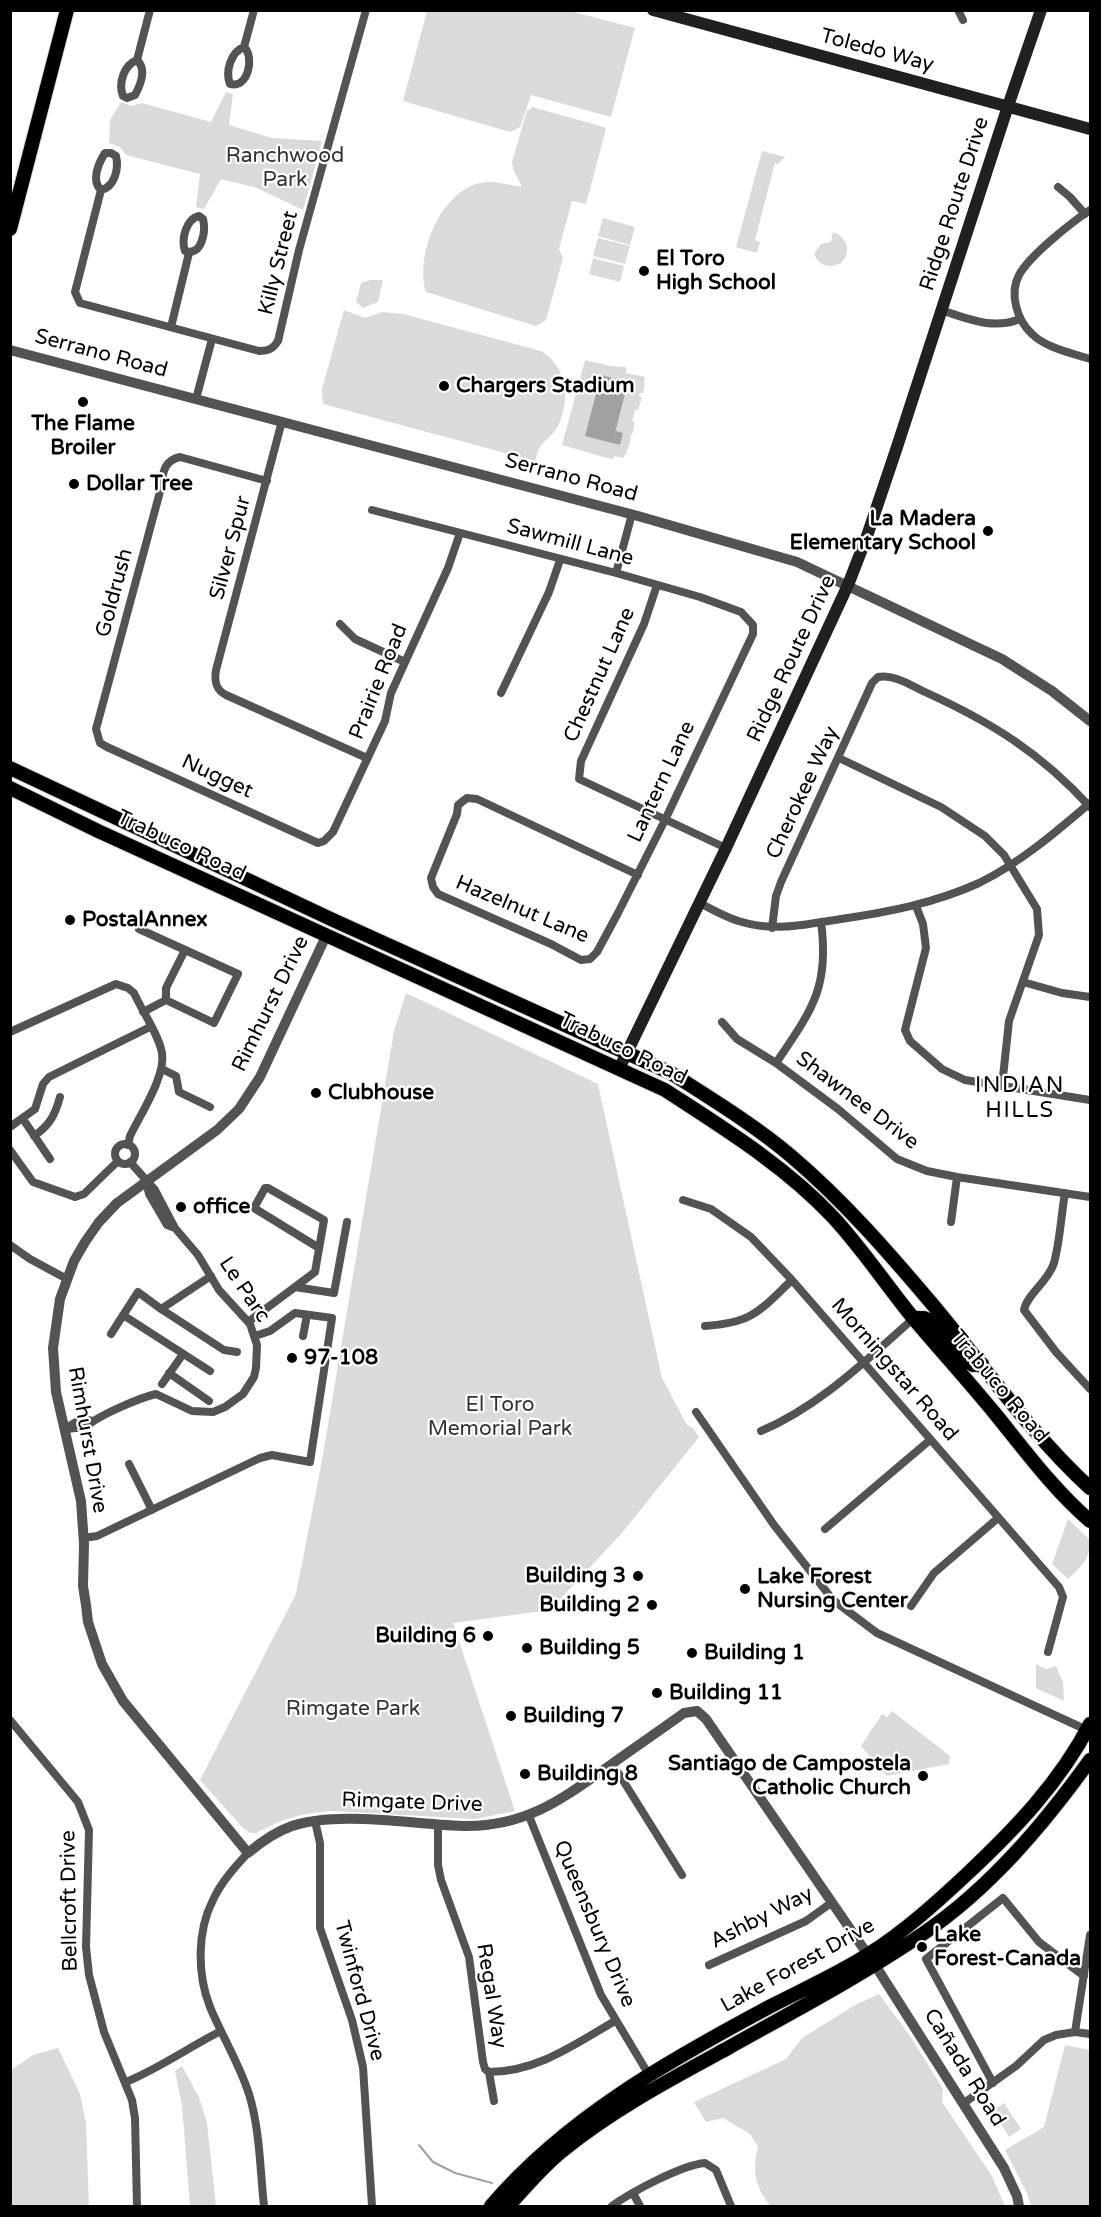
<!DOCTYPE html>
<html>
<head>
<meta charset="utf-8">
<style>
  body { margin:0 }
  #map { position:relative; width:1101px; height:2217px; overflow:hidden; background:#fff; font-family:"Varela Round",sans-serif }
  canvas { display:block }
  .frame { position:absolute; inset:0; border:12px solid #000; pointer-events:none }
</style>
</head>
<body>
<div id="map">
<canvas width="1101" height="2217"></canvas>
<div class="frame"></div>
</div>
<script>
const c = document.querySelector('canvas').getContext('2d');
c.lineJoin = 'round';
function paint(path, color) {
  c.fillStyle = color;
  c.fill(path, 'evenodd');
}
function trace(path, color, width, dash) {
  c.strokeStyle = color;
  c.lineWidth = width;
  c.lineCap = dash ? 'butt' : 'round';
  c.setLineDash(dash || []);
  c.stroke(path);
}
function drawText(font, color, halo, rows, align = 'center') {
  c.font = font + ' "Varela Round",sans-serif';
  c.lineWidth = 4.5;
  c.setLineDash([]);
  c.textBaseline = 'middle';
  c.strokeStyle = halo;
  c.fillStyle = color;
  for (const [text, x, y, turn = 0] of rows) {
    c.save();
    c.translate(x, y);
    c.rotate((+turn || 0) * Math.PI / 180);
    c.textAlign = isNaN(turn) ? turn : align;
    if (halo) c.strokeText(text, 0, 0);
    c.fillText(text, 0, 0);
    c.restore();
  }
}
const green = new Path2D(`
  M427,11H570L635,28L611,117L531,95L520,127L510,132L403,101Z
  M226,92L233,94L229,125L272,138L322,141L303,210L257,188L221,179L204,209L196,207L200,174L126,155L120,147L109,143L110,120L121,102L132,106L142,103L211,122Z
  M532,107L604,127L606,129L586,204L572,201L559,249L563,258L546,320L536,326L426,292C415,255 440,192 480,183C494,180 508,185 522,187L514,171L512,162L527,110H530Z
  M762,151L785,157L778,164L775,163L755,240L760,242L757,253L736,247Z
  M603,218L635,227L630,245L598,236Z
  M833,232C848,238 852,252 841,263C829,269 819,266 814,254L821,244L831,242Z
  M598,238L630,246L625,264L593,256Z
  M593,258L624,266L620,282L589,274Z
  M370,280H383L378,302L363,308L356,302L361,283Z
  M344,310L365,318L382,312L403,314L541,351C567,366 571,400 558,426C553,435 545,440 540,447C537,451 537,457 535,461L323,404L322,389Z
  M585,360L610,366L626,367V373L645,377L644,382L645,383L643,393H640L639,396L642,397L638,410H635L632,421L635,422L632,435H630L631,438L626,455H624L623,458L614,456L613,459L607,458L562,445Z
  M406,993L598,1084L662,1378L687,1425L693,1428L699,1437L621,1534L550,1610L453,1623L515,1811L475,1819L332,1811C300,1813 285,1818 256,1833H250L243,1828L200,1780L296,1594L321,1466L394,1031Z
  M1068,1519L1090,1540C1091,1558 1081,1567 1068,1579L1052,1564Z
  M1036,1664L1046,1669L1056,1666L1063,1682L1064,1701L1036,1688Z
  M892,1711L950,1756L949,1764L887,1776L861,1746L882,1714L887,1717Z
  M879,1994L910,2036L943,2089L942,2102L992,2176L1005,2206H770C755,2185 752,2172 758,2147L750,2134L723,2118L706,2122L694,2102L786,2059L802,2038L855,2005Z
  M1065,2045L1090,2050V2206H1031L1027,2193L1005,2150L1044,2127Z
  M58,2048L80,2094L86,2123L89,2206H11V2070L33,2055Z
  M182,2066L199,2097L207,2123L216,2206H190L182,2106L175,2071Z
  M1004,2103L1021,2129L1009,2137L993,2111Z`);
const water = new Path2D(`
  M601,375L628,382L614,437L616,431L623,433L620,445L585,436Z`);
const stream = new Path2D(`
  M419,2145L433,2162L455,2173L492,2183`);
const minor = new Path2D(`
  M958,10L963,20
  M244,47C231,52 225,71 230,84C248,89 255,57 244,47L254,10
  M137,60C124,65 118,83 123,96L127,98L135,95C141,84 147,69 137,60L150,10
  M105,153H111L116,156C119,168 115,187 101,190C91,181 98,164 105,153Z
  M1058,187L1070,197L1085,214
  M101,190L75,292L80,303L259,351C268,351 273,349 278,341L299,250L366,10
  M1090,210C1071,223 1030,255 1019,275C1009,294 1017,320 1032,334C1046,348 1072,353 1090,359
  M199,216L203,219C206,231 202,257 185,251C181,239 186,219 199,216Z
  M941,310C968,319 993,330 1020,319
  M171,327L189,253
  M196,399L212,339
  M282,421L216,670C214,682 216,690 226,695L367,758
  M267,481L180,457C163,461 163,473 161,488L96,729L100,743L107,747L318,843L324,841L333,832L385,721L391,693L448,568L460,533
  M372,510L616,573L700,597L741,612L753,625V634L665,820L618,913L597,952L590,959L581,960L551,944L438,894L433,887L431,878L457,814L458,805L467,798L477,799L638,875
  M616,573L632,514
  M657,585L644,624L581,761L579,779L726,848
  M340,624L355,639L405,662
  M501,693L549,592L560,560
  M839,758L941,807L985,836L1004,855L1037,909L1039,935L1009,1021L1002,1086
  M700,903C713,910 727,918 742,922C775,932 808,924 841,919C889,912 935,903 979,883C1020,863 1056,832 1090,803
  M916,906L923,924L926,948L905,1030L910,1041L942,1069L965,1080L1090,1100
  M772,928L776,896L781,882L872,683L878,677C894,674 910,685 925,692C991,722 1041,753 1090,807
  M139,929L238,974L214,1023L166,1000L143,1012
  M1023,982L1062,993L1090,997
  M166,1000V988L185,950
  M722,1022L737,1039L776,1063L838,1109L897,1159L927,1171L957,1177L1090,1197
  M10,1032L116,984L128,988L134,993C142,1011 159,1035 162,1053C166,1076 140,1115 130,1136L128,1145
  M776,1063C811,1011 830,988 821,922
  M162,1069L176,1076L179,1092L210,1107
  M23,1119L50,1159
  M10,1127L35,1109L43,1084L49,1077L150,1027
  M34,1136C50,1125 55,1115 60,1097
  M115 1154a10 10 0 1 1 20 0a10 10 0 1 1-20 0Z
  M10,1150L33,1182L75,1197L84,1194L118,1161
  M130,1162L155,1190L175,1228
  M1065,1193C1061,1216 1060,1241 1054,1263C1048,1282 1027,1294 1024,1310L1056,1352L1090,1389
  M683,1200L711,1209L751,1237L792,1280L1059,1587L1063,1597L1048,1652
  M951,1222L957,1177
  M10,1245L30,1259L67,1279
  M319,1248L254,1208L265,1188H268L324,1220L315,1272L295,1287L334,1293L347,1222
  M161,1309L224,1350L237,1352
  M123,1315L210,1371
  M248,1322L295,1287
  M705,1326C753,1323 759,1311 792,1280
  M111,1334L138,1292L161,1309L211,1276
  M303,1336L307,1315
  M169,1373L209,1401
  M162,1384L183,1354
  M696,1412L774,1525L833,1600L877,1633L1089,1731
  M66,1429L86,1427C97,1416 139,1398 156,1394L192,1411L213,1412L225,1407L243,1394L254,1377L256,1368L257,1345L250,1324L219,1290L198,1255L175,1228L167,1225L149,1194L146,1181
  M66,1429C74,1422 81,1418 93,1421
  M761,1431C820,1406 866,1360 914,1318
  M129,1464L152,1510
  M825,1529L930,1440
  M83,1538L97,1536L260,1458L272,1455L310,1462L332,1318L295,1313L270,1331L255,1336
  M911,1606L934,1573L998,1518
  M10,1720L78,1802L89,1830L86,1947L89,1975L104,2032L132,2100L135,2118L137,2206
  M611,1764L619,1774L682,1875
  M529,1816L601,1995L649,2075
  M315,1821L320,1843V1928L352,2020L363,2067L372,2206
  M438,1826V1865L441,1880L469,1957L483,2062L485,2069L489,2072L494,2101
  M248,1853C235,1867 221,1882 213,1900C197,1931 197,1974 210,2007C222,2036 239,2063 249,2094C260,2130 260,2169 264,2206
  M709,1965L806,1921L831,1903
  M1075,2032L1090,1935
  M489,2072C537,2072 575,2044 615,2021
  M126,2082C160,2068 189,2047 221,2031
  M993,2083L926,1959L1003,1898L1039,1942L1084,1976
  M964,2103L1016,2066L1044,2040L1056,2035L1075,2032L1090,2034
  M633,2193L640,2206
  M612,2206C631,2192 682,2165 705,2163L716,2170L731,2206`);
const tertiary = new Path2D(`
  M10,350L638,516L797,562L1002,659L1052,691L1090,721
  M326,936L260,1077L239,1109L217,1130L117,1203L99,1222L85,1242L74,1261L60,1299L53,1348L56,1392L81,1501L84,1544L83,1586L86,1605L88,1622L102,1664L123,1701L248,1853C261,1842 275,1832 292,1826C339,1810 416,1825 467,1826C527,1826 562,1799 609,1766C634,1748 659,1731 684,1713L697,1711L706,1719L868,1955
  M875,1965L1004,2168L1017,2196L1019,2206`);
const secondary = new Path2D(`
  M653,10L1090,129
  M619,1069L726,848L848,585L867,536L896,450L1008,106L1041,10`);
const primary = new Path2D(`
  M10,229L67,10
  M10,768L333,920L671,1073C710,1098 756,1126 791,1156C843,1200 889,1253 933,1305C984,1366 1031,1434 1090,1488
  M10,788L98,831L665,1090C723,1128 784,1165 832,1216C862,1248 886,1285 914,1319C941,1351 970,1383 997,1416C1026,1452 1055,1491 1090,1521
  M914,1318H924L931,1321L966,1360L973,1365L982,1364
  M491,2206C566,2118 668,2061 769,2007C802,1990 838,1974 869,1954C905,1931 936,1903 967,1874C1015,1829 1060,1782 1090,1724
  M508,2206C525,2188 542,2167 562,2151C612,2110 671,2079 728,2048C794,2011 861,1976 924,1933C990,1888 1044,1824 1090,1760`);
const markers = [
  [644,271,6,"#000"],
  [444,386,6,"#000"],
  [83,402,6,"#000"],
  [74,484,6,"#000"],
  [988,531,6,"#000"],
  [70,920,6,"#000"],
  [316,1093,6,"#000"],
  [181,1207,6,"#000"],
  [292,1358,6,"#000"],
  [638,1576,6,"#000"],
  [745,1589,6,"#000"],
  [652,1605,6,"#000"],
  [488,1636,6,"#000"],
  [527,1648,6,"#000"],
  [692,1653,6,"#000"],
  [657,1693,6,"#000"],
  [511,1716,6,"#000"],
  [525,1774,6,"#000"],
  [923,1776,6,"#000"],
  [922,1947,6,"#000"]
];
const streetNames = [
  ["Toledo Way",877,51,15],
  ["Ridge Route Drive",955,204,-72],
  ["Killy Street",279,263,-76],
  ["Serrano Road",101,354,15],
  ["Serrano Road",571,478,15],
  ["Sawmill Lane",570,543,15],
  ["Silver Spur",231,548,-75],
  ["Goldrush",115,593,-75],
  ["Ridge Route Drive",792,659,-65],
  ["Chestnut Lane",600,675,-66],
  ["Prairie Road",379,682,-68],
  ["Nugget",217,777,25],
  ["Lantern Lane",662,782,-65],
  ["Cherokee Way",803,793,-65],
  ["Trabuco Road",181,846,25],
  ["Hazelnut Lane",522,910,23],
  ["Rimhurst Drive",271,1004,-64],
  ["Trabuco Road",623,1049,26],
  ["Shawnee Drive",857,1101,37],
  ["Le Parc",244,1290,56],
  ["Morningstar Road",894,1370,49],
  ["Trabuco Road",999,1387,50],
  ["Rimhurst Drive",87,1440,80],
  ["Rimgate Drive",412,1803,2],
  ["Bellcroft Drive",70,1901,-91],
  ["Ashby Way",762,1918,-27],
  ["Queensbury Drive",594,1924,67],
  ["Lake Forest Drive",798,1966,-29],
  ["Twinford Drive",359,1991,75],
  ["Regal Way",491,1996,81],
  ["Cañada Road",964,2068,58]
];
const parkNames = [
  ["Ranchwood",285,156],
  ["Park",285,180],
  ["El Toro",500,1405],
  ["Memorial Park",500,1429],
  ["Rimgate Park",353,1709]
];
const poiNames = [
  ["El Toro",656,259],
  ["High School",656,283],
  ["Chargers Stadium",456,386],
  ["The Flame",83,424,"center"],
  ["Broiler",83,448,"center"],
  ["Dollar Tree",86,484],
  ["La Madera",976,519,"right"],
  ["Elementary School",976,543,"right"],
  ["PostalAnnex",82,920],
  ["Clubhouse",328,1093],
  ["office",193,1207],
  ["97-108",304,1358],
  ["Building 3",626,1576,"right"],
  ["Lake Forest",757,1577],
  ["Nursing Center",757,1601],
  ["Building 2",640,1605,"right"],
  ["Building 6",476,1636,"right"],
  ["Building 5",539,1648],
  ["Building 1",704,1653],
  ["Building 11",669,1693],
  ["Building 7",523,1716],
  ["Santiago de Campostela",911,1764,"right"],
  ["Catholic Church",911,1788,"right"],
  ["Building 8",537,1774],
  ["Lake",934,1935],
  ["Forest-Canada",934,1959]
];
const neighbourhoodNames = [
  ["INDIAN",1020,1086],
  ["HILLS",1020,1111]
];
paint(green, '#dadada');
paint(water, '#a1a1a1');
trace(stream, '#a1a1a1', 2);
trace(primary, '#dbdbdb', 16);
trace(minor, '#535353', 8);
trace(tertiary, '#535353', 10);
trace(secondary, '#202020', 12);
trace(primary, '#000', 14);
for (const [x, y, r, color] of markers) {
  const dot = new Path2D();
  dot.arc(x, y, r, 0, 2 * Math.PI);
  c.fillStyle = color;
  c.fill(dot);
  trace(dot, '#fff', 2);
}
drawText('21px', '#000', '#fff', streetNames);
drawText('21px', '#313131', '#fff', parkNames);
drawText('bold 21px', '#000', '#fff', poiNames, 'left');
c.letterSpacing = '1.5px';
drawText('22px', '#000', '#fff', neighbourhoodNames);
c.letterSpacing = '0px';
</script>
</body>
</html>
